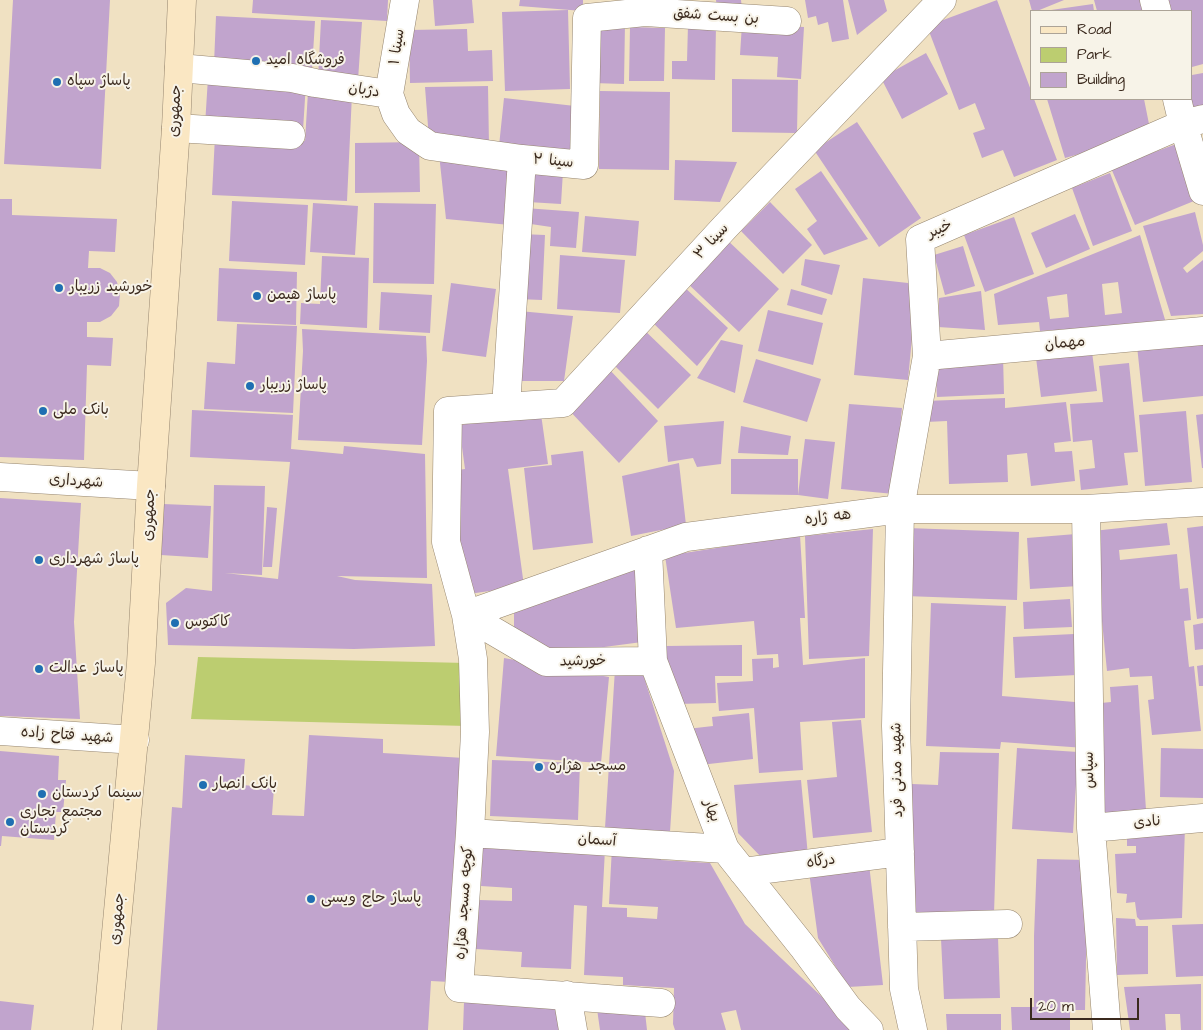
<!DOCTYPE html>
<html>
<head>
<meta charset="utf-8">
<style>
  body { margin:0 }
  #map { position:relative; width:1203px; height:1030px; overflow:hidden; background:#f0e1c2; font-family:"Architects Daughter",sans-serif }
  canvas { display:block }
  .legend { position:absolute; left:1030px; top:10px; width:162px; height:90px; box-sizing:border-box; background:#f7f3e8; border:1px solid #aca397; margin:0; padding:6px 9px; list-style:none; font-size:15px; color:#3b2a1e }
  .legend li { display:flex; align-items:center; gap:10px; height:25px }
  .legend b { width:25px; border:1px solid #aca397 }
  .scale { position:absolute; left:1030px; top:998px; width:109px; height:22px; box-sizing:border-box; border:2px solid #3b2a1e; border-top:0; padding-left:6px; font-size:15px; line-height:18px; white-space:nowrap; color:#3b2a1e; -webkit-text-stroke:4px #f7f3e8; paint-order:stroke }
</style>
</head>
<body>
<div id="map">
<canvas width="1203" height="1030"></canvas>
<ul class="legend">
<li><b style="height:6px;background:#fae7c3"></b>Road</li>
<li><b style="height:14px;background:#bccd70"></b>Park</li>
<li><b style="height:14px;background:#c1a4cd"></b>Building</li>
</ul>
<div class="scale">20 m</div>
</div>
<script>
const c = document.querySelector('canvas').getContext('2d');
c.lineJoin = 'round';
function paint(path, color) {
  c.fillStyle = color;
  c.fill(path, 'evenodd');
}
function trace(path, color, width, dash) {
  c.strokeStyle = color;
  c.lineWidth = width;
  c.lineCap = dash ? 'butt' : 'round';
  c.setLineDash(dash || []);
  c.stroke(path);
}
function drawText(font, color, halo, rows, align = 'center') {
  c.font = font + ' "Architects Daughter","Playpen Sans Arabic",sans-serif';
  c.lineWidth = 4;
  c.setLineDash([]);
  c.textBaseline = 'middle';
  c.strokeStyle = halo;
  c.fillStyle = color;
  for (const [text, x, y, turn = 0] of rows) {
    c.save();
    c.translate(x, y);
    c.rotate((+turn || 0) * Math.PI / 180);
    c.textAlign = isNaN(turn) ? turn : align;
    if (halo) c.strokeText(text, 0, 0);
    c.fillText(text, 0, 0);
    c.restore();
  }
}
const green = new Path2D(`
  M198,657L467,663V726L191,719Z`);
const building = new Path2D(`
  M13,0H110L101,169L4,164Z
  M253,0H388L387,21L252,13Z
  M433,0H472L474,23L435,26Z
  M520,0H583V11L519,6Z
  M716,0H741L742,9L717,12Z
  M805,0H843L849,39L832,42L828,22L818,25L816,16L808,18Z
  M848,0H884L887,11L857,35Z
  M997,0L1032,93V99H1034L1057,160L1014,177L1003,150L982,158L973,133L985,129L975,103L959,110L927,26Z
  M1029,0H1064L1037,11H1032Z
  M1094,0H1145L1148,11H1097Z
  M1166,0H1203V64L1192,67V11H1169Z
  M1093,4L1094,11H1051V10Z
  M568,10L570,89L505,91L502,12Z
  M216,16L315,21L312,70L214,64Z
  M321,20L362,22L358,80L318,78Z
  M594,22L625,23L624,84L593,83Z
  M742,24L804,27L801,79L777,77L778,57L740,55Z
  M688,25L716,26L715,80L672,79V61H687Z
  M630,27L665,28L664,81H629Z
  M467,29L468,51L492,50L493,81L410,83L409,30Z
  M926,53L948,94L902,119L881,78Z
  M1203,73V112L1192,114L1189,99H1192V75Z
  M208,78L306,83L303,130L205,125Z
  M732,79L798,80L797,133L732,132Z
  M488,86L489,146L429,139L425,87Z
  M600,91L670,92L669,170L599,169Z
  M308,92L352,94L347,201L212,195L215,136L305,141Z
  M504,98L575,106L570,153L499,146Z
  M1047,99H1144L1151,134L1065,158Z
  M857,122L921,218L879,247L814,150Z
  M419,142L420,192L355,193V143Z
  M1179,143L1194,201L1135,225L1111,168Z
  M439,154L514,166L510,225L446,219Z
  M675,160L737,162L720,202L674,200Z
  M528,167L563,171L561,204L528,202Z
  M821,171L868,239L824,255L807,229L817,221L795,189Z
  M1110,173L1132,231L1093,246L1072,188Z
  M0,199H12V215L117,219L115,252L89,251L88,268H100L110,273L117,282L120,293L119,306L111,316L100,322H87V337L113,338L111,366L87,365L84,460L0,457Z
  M232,201L308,205L305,265L229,261Z
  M770,202L812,245L783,274L741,231Z
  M313,203L358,206L355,255L310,252Z
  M374,203L436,204L434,284L373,283Z
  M525,208L579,212L576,248L550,246L551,227L524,223Z
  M1195,212L1203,245V251L1183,268L1187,273L1203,260V314L1171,316L1143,226Z
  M1075,214L1090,249L1046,268L1031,233Z
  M585,216L639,221L636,256L582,252Z
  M1014,217L1034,274L985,292L964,235Z
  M521,234L545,235L542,300L518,299Z
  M1140,235L1166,323L1040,331L1039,322L998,325L994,294ZM1118,282L1122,313L1105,315L1102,284ZM1067,294L1069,317L1050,319L1047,297Z
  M724,237L779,289L739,332L684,280Z
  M963,246L975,286L945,295L934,255Z
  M560,255L625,260L620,313L557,309Z
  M322,256L369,258L367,328L300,324L301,303L320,304Z
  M805,259L840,265L832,295L801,285Z
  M219,268L297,272L296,325L217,321Z
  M863,278L917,284L908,380L854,375Z
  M451,283L496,289L486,357L442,351Z
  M681,284L728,328L697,366L648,318Z
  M791,289L827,299L822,315L787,305Z
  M981,291L985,330L938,327L939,298Z
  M381,292L432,295L430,333L379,330Z
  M768,310L823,323L813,365L758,351Z
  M519,311L573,316L564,381H516Z
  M237,324L297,326L293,413L204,409L207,362L235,364Z
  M639,325L691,375L658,409L607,358Z
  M302,329L426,336L427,361L422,445L298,440L303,351Z
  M1203,339V396L1143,402L1137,346Z
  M721,340L743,345L735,393L697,378Z
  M1091,344L1097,391L1041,397L1035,350Z
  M1003,356L1004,394L937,397L935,359Z
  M756,359L821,379L807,422L743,402Z
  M1129,363L1138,452L1124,453L1128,485L1081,490L1079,470L1095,468L1092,440L1073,442L1070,404L1103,402L1099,366Z
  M608,368L658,421L619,463L566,407Z
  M1005,398V408L1066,402L1071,441L1054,443L1055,452L1072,451L1075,481L1031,486L1027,453L1007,455L1008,482L949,484L947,421L926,422L925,401Z
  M849,404L902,408L894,494L841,489Z
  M192,410L293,415L291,449L343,454L344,446L425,454L427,578L337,576L355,580L432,584L435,646L354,649L168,645L166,603L186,588L212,591L214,485L265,486L262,575L225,573L278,579L290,462L190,457Z
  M1186,411L1192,482L1145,486L1139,415Z
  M541,414L548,464L508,469L524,586L462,595L450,471L465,469L459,425Z
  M1203,414V468H1202L1196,415Z
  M724,421L721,464L697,467L693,458L668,462L664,426Z
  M741,426L791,436L788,455L738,453Z
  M805,439L835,442L828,499L798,495Z
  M583,451L593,543L533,550L524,468L552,465L551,455Z
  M731,459H798V495L731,494Z
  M679,463L686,525L631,536L622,476Z
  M0,498L81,503L74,622L80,719L0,716Z
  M163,504L211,506L208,558L161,555Z
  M267,507L277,508L272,567H263Z
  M1167,523L1170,545L1119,550L1120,560L1177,554L1180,589L1188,588L1191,620L1184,621L1189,667L1194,666L1201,731L1152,735L1148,700L1154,699L1152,676L1130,677L1129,668L1107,671L1093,531Z
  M1203,526V618L1197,619L1187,528Z
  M907,528L1019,532L1017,600L905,596Z
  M873,529L869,656L809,659L805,536Z
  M1076,534L1079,586L1030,589L1027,538Z
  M800,535L805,618H800L803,665L865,658V718L800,722L803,770L759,773L754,708L719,711L717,683L753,681L752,659L773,658V668L779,667L778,654L757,655L754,621L676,628L665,556Z
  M639,569L642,642L559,653L514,629V608Z
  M1070,599L1072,627L1024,629L1023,602Z
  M931,603L1006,606L1002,696L1087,703L1085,748L1001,742L1000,749L926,746Z
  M1203,623V649L1195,650L1193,625Z
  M1074,634L1077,675L1015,678L1013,637Z
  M742,645V676H715L716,703L677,704L667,684L666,646Z
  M504,658L609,677L601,763L496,756Z
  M1203,665V686H1199L1197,666Z
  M615,669L642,671L674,771L670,832L605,828Z
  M1138,685L1146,810L1102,813L1101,703L1111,702L1110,687Z
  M749,713L753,759L700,765L687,729L713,726L712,717Z
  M861,720L872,832L813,838L807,780L837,777L832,722Z
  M309,735L383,739V753L464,758L450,982L431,981L428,1030H157L172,807L182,808L185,755L245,759L243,785L274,788L272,815L304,816Z
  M1017,748L1078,752L1073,833L1012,829Z
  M1161,748L1203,749V798L1160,797Z
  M0,751L59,756L58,780H66L63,812H56L54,840L2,836L1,846H0Z
  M940,752L999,753L994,914L909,912L912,784L938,785Z
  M492,760L580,763L578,820L490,816Z
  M801,780L808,856L764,860L738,833L734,785Z
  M1185,827L1182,918L1140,920L1137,917L1135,902L1126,903L1127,894L1117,893L1115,854L1136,853V846H1127V837Z
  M483,842L605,849L602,907L627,908V917L657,919L658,907L609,904L612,847L661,849V860L710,863L745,924L857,1030H741L736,1010L721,1013L726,1030H675L673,1024L674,988L623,985V977L584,975L587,906L574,905L571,969L521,967L522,952L476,949L479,900L512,901V888L481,886Z
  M1037,859L1088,860L1085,1010H1070V1030H1012L1011,1007H1034V936Z
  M869,864L883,985L848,987L818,938L809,872Z
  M1116,918L1135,919L1136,926H1148V974L1117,975Z
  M1203,924V976L1176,977L1172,925Z
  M998,937L1000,998L944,999L941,939Z
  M1201,984V1030H1181L1180,1014H1165L1166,1030H1130L1124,987Z
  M0,1001L34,1005L31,1030H0Z
  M464,1002L555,1008L560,1030H463Z
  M644,1003L647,1030H600L597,1009Z
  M946,1014H1001V1030H947Z`);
const street = new Path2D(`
  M1154,0L1157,11
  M645,12L787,21
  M179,68L292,78L315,83L389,94L396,114L408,131L430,146L522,159
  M389,94L405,0
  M1177,99L1183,124L1203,191
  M176,128L291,135
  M927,356L1203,331
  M506,407L522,159L584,165L587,18L645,12L646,0
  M0,477L151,486
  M1086,509L1091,828L1107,1030
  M648,550L653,661L725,849L803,947L848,1008L869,1030
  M466,615L686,537L900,509H1086L1203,502
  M466,615L546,662L653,661
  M0,731L135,740
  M1091,828L1203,818
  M470,833L725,849
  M743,872L900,852
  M902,927L1008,924
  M567,995L573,1030
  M661,1003L459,988L470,833L475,732L473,659L466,615L446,542L448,411L563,403L725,227L942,0
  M913,1030L904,989L896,726L900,509L927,356L920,239L1183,124L1203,119`);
const secondary = new Path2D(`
  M107,1030L141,663L151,486L176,128L182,0`);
const markers = [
  [256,61,5,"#1f6fb2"],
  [57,82,5,"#1f6fb2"],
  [59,288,5,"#1f6fb2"],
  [257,296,5,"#1f6fb2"],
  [250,386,5,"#1f6fb2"],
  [43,411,5,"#1f6fb2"],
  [39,560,5,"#1f6fb2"],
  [175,623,5,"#1f6fb2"],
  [39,669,5,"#1f6fb2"],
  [539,767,5,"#1f6fb2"],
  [203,785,5,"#1f6fb2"],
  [42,794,5,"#1f6fb2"],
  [10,822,5,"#1f6fb2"],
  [311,899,5,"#1f6fb2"]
];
const streetNames = [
  ["بن بست شفق",716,17,4],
  ["سینا ۱",398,47,-81],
  ["دژبان",364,91,9],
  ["جمهوری",176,111,-87],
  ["سینا ۲",553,162,5],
  ["خیبر",940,230,-24],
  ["سینا ۳",712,242,-47],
  ["مهمان",1065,344,-5],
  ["شهرداری",76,482,4],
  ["جمهوری",150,515,-87],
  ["هه ژاره",828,518,-7],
  ["خورشید",583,662,-1],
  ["شهید فتاح زاده",67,736,4],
  ["شهید مدنی فرد",898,770,-91],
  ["سپاس",1090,770,-91],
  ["بهار",711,811,69],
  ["نادی",1147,823,-5],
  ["آسمان",597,841,4],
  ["درگاه",821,862,-7],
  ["کوچه مسجد هژاره",465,903,-86],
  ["جمهوری",118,919,-84]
];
const poiNames = [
  ["فروشگاه امید",266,61],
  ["پاساژ سپاه",67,82],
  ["خورشید زریبار",69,288],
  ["پاساژ هیمن",267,296],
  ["پاساژ زریبار",260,386],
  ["بانک ملی",53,411],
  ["پاساژ شهرداری",49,560],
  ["کاکتوس",185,623],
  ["پاساژ عدالت",49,669],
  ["مسجد هژاره",549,767],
  ["بانک انصار",213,785],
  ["سینما کردستان",52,794],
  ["مجتمع تجاری",20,813],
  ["کردستان",20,830],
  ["پاساژ حاج ویسی",321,899]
];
paint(green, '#bccd70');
paint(building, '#c1a4cd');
trace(street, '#968670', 29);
trace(secondary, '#968670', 29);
trace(street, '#fff', 28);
trace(secondary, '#fae7c3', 28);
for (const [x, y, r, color] of markers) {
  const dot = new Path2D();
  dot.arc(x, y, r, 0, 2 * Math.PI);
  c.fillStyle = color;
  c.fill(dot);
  trace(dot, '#f7f3e8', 2);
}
drawText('15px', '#3b2a1e', '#f7f3e8', streetNames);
drawText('15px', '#3b2a1e', '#f7f3e8', poiNames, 'left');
</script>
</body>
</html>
